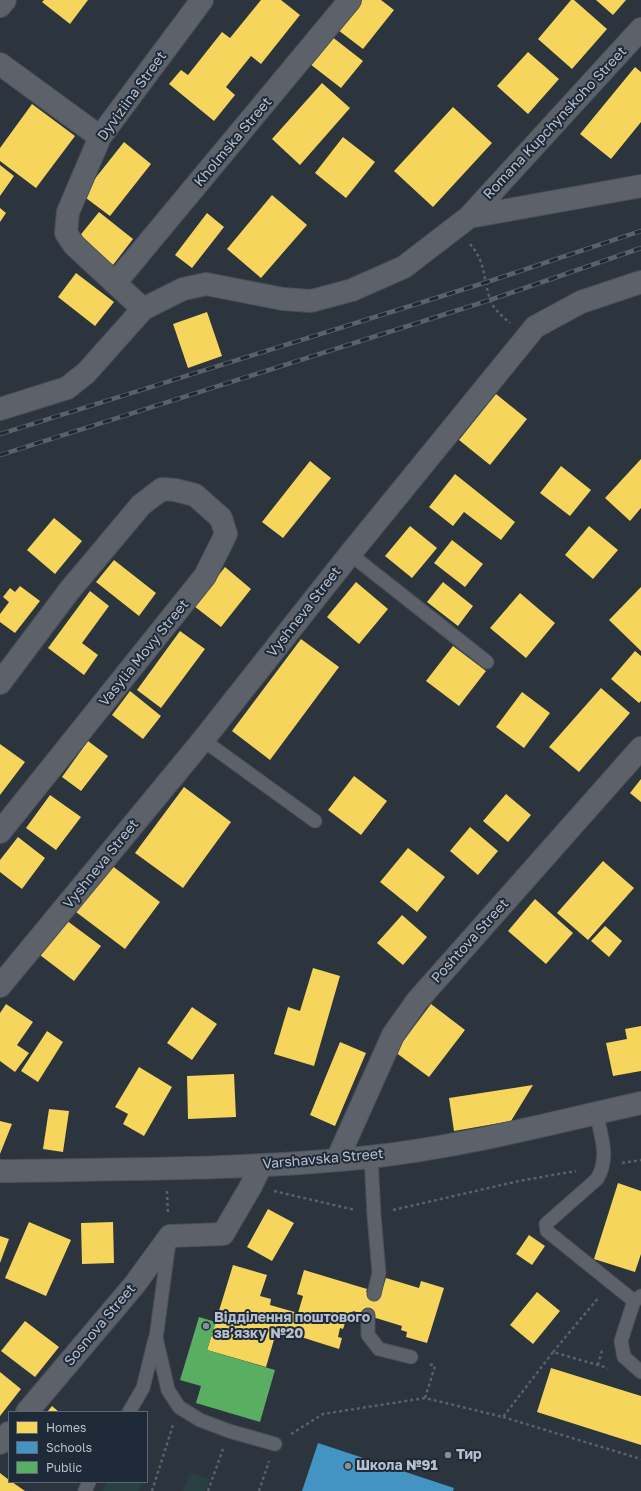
<!DOCTYPE html>
<html>
<head>
<meta charset="utf-8">
<style>
  body { margin:0 }
  #map { position:relative; width:641px; height:1491px; overflow:hidden; background:#2c343d; font-family:"Golos Text",sans-serif }
  canvas { display:block }
  .legend { position:absolute; left:8px; top:1411px; width:140px; height:72px; box-sizing:border-box; background:#1f2a38; border:1px solid #5c6674; margin:0; padding:5px 7px; list-style:none; font-size:12px; color:#b8c0cd }
  .legend li { display:flex; align-items:center; gap:8px; height:20px }
  .legend b { width:20px; border:1px solid #5c6674 }
</style>
</head>
<body>
<div id="map">
<canvas width="641" height="1491"></canvas>
<ul class="legend">
<li><b style="height:11px;background:#f6d55c"></b>Homes</li>
<li><b style="height:11px;background:#4393c3"></b>Schools</li>
<li><b style="height:11px;background:#5aae61"></b>Public</li>
</ul>
</div>
<script>
const c = document.querySelector('canvas').getContext('2d');
c.lineJoin = 'round';
function paint(path, color) {
  c.fillStyle = color;
  c.fill(path, 'evenodd');
}
function trace(path, color, width, dash) {
  c.strokeStyle = color;
  c.lineWidth = width;
  c.lineCap = dash ? 'butt' : 'round';
  c.setLineDash(dash || []);
  c.stroke(path);
}
function drawText(font, color, halo, rows, align = 'center') {
  c.font = font + ' "Golos Text",sans-serif';
  c.lineWidth = 4;
  c.setLineDash([]);
  c.textBaseline = 'middle';
  c.strokeStyle = halo;
  c.fillStyle = color;
  for (const [text, x, y, turn = 0] of rows) {
    c.save();
    c.translate(x, y);
    c.rotate((+turn || 0) * Math.PI / 180);
    c.textAlign = isNaN(turn) ? turn : align;
    if (halo) c.strokeText(text, 0, 0);
    c.fillText(text, 0, 0);
    c.restore();
  }
}
const green = new Path2D(`
  M190,1472L210,1479L205,1491H183Z
  M107,1482H142L139,1491H102Z`);
const homes = new Path2D(`
  M44,0H88L70,24L42,2Z
  M261,0H281L300,15L261,64L251,56L226,87L235,95L214,121L169,84L181,70L188,75L222,32L230,38Z
  M362,0H381L394,10L363,49L338,30Z
  M571,0H574L607,29L572,69L538,39Z
  M596,0H626L613,15Z
  M331,36L363,61L341,88L310,64Z
  M528,52L559,79L528,114L497,86Z
  M635,67L641,72V122L611,159L580,134Z
  M322,83L350,108L300,165L272,139Z
  M32,104L75,136L36,188L0,161V148Z
  M453,107L492,143L433,207L394,171Z
  M343,137L375,162L346,198L315,173Z
  M124,142L151,164L110,216L82,195Z
  M0,165L14,176L0,196Z
  M272,195L307,225L261,278L227,249Z
  M0,208L6,213L0,222Z
  M99,212L133,239L113,265L78,238Z
  M207,213L224,227L192,268L175,255Z
  M76,273L114,302L95,326L58,297Z
  M207,312L222,356L188,368L173,324Z
  M496,394L527,419L490,465L459,440Z
  M641,459V508L630,521L605,498Z
  M310,461L331,478L283,538L262,522Z
  M561,466L591,490L570,516L540,493Z
  M455,474L515,522L501,540L464,512L453,526L429,507Z
  M54,518L82,541L55,574L27,550Z
  M410,526L437,548L412,578L385,556Z
  M589,526L618,550L593,579L565,555Z
  M452,540L483,564L465,587L434,563Z
  M114,560L156,593L139,616L96,582Z
  M225,567L251,589L221,627L194,606Z
  M356,582L388,609L359,644L327,617Z
  M443,582L473,606L458,626L427,602Z
  M20,586L40,601L15,633L0,622V614L9,602L3,597L10,588L15,592Z
  M641,587V651L609,620Z
  M90,591L109,606L82,643L98,655L84,675L48,648Z
  M520,593L555,623L526,658L490,628Z
  M180,631L205,649L161,708L137,690Z
  M301,639L339,667L270,760L232,731Z
  M453,646L486,671L459,706L426,681Z
  M635,651L641,656V701L639,703L611,679Z
  M601,688L630,713L579,772L549,747Z
  M130,691L161,716L143,739L112,715Z
  M522,692L550,713L524,748L496,727Z
  M88,741L108,756L81,791L62,777Z
  M0,744L25,762L0,795Z
  M354,776L387,801L361,835L328,810Z
  M641,779V802L630,793Z
  M184,787L231,822L183,888L135,853Z
  M506,794L531,815L508,842L483,821Z
  M50,795L81,817L56,850L26,828Z
  M470,827L498,851L478,875L450,851Z
  M18,837L45,858L22,889L0,872V860Z
  M408,848L445,877L417,912L380,882Z
  M603,861L634,888L588,940L557,913Z
  M111,865L160,902L125,949L76,912Z
  M535,899L573,933L546,964L508,931Z
  M402,915L427,937L403,965L377,943Z
  M66,920L101,946L74,981L40,955Z
  M605,926L622,941L609,957L591,941Z
  M313,968L340,976L314,1066L274,1054L288,1007L300,1011Z
  M6,1004L33,1022L17,1045L29,1053L15,1072L0,1061V1013Z
  M431,1004L465,1030L429,1077L395,1052Z
  M192,1007L217,1024L192,1060L167,1043Z
  M641,1026V1071L613,1076L606,1043L627,1039L625,1029Z
  M47,1031L63,1042L38,1082L21,1071Z
  M340,1042L366,1053L335,1126L310,1115Z
  M139,1067L172,1087L144,1136L123,1124L128,1114L115,1107Z
  M234,1074L236,1117L188,1119L187,1076Z
  M533,1085L511,1121L454,1131L449,1098Z
  M49,1109L69,1111L63,1152L43,1149Z
  M0,1121L12,1124L0,1154Z
  M618,1183L641,1191V1254L635,1272L594,1259Z
  M268,1209L294,1223L272,1261L247,1247Z
  M29,1222L71,1240L46,1296L5,1278Z
  M113,1222L114,1263L82,1264L81,1223Z
  M529,1235L545,1246L532,1265L516,1254Z
  M0,1236L9,1239L0,1263Z
  M233,1265L267,1275L260,1296L271,1299L270,1305L298,1313L303,1296L297,1294L304,1270L367,1289L366,1292L380,1296L386,1278L419,1288L421,1281L444,1288L427,1343L406,1337L407,1332L401,1330L402,1326L353,1311L350,1318L347,1317L343,1329L340,1328L338,1337L342,1338L339,1349L298,1336L299,1332L278,1326L266,1367L207,1350Z
  M537,1292L560,1311L533,1344L510,1325Z
  M25,1321L59,1347L35,1377L1,1351Z
  M551,1368L641,1396V1445L537,1412Z
  M0,1372L21,1389L0,1416Z
  M52,1406L59,1412H47Z
  M0,1473L9,1480V1482H12L25,1491H0Z`);
const schools = new Path2D(`
  M318,1443L454,1488L453,1491H302Z`);
const public = new Path2D(`
  M199,1317L216,1322L207,1350L275,1370L260,1422L196,1403L201,1386L180,1380Z`);
const path = new Path2D(`
  M470,244C486,262 483,278 490,299C493,309 502,316 510,323
  M622,1163L641,1160
  M167,1191L168,1214
  M274,1191L355,1210
  M393,1210L519,1181L576,1171
  M553,1352L599,1297
  M598,1365L602,1350
  M425,1398L435,1366L429,1364
  M503,1417L641,1459
  M291,1434L323,1414L425,1398L503,1417L553,1352L608,1368
  M152,1491L173,1425
  M208,1491L223,1449
  M259,1491L269,1461`);
const service = new Path2D(`
  M350,554L487,662
  M203,740L315,821
  M596,1113C601,1135 610,1158 597,1179L546,1224L547,1231L634,1301
  M371,1157L374,1215L379,1273L374,1294
  M169,1242L156,1338L168,1390L179,1407L200,1420L229,1431L275,1444
  M641,1296L634,1301L621,1341L624,1357L641,1372
  M368,1315V1335L379,1349L411,1357
  M129,1412L143,1388L155,1339
  M85,1491L89,1482`);
const minor = new Path2D(`
  M0,6L5,0
  M0,64L100,137
  M469,217L641,29
  M115,283L350,0
  M143,309L74,245L66,233L68,212L100,137L202,0
  M0,409L67,388L86,373L143,309L183,289L206,284L283,299L311,301L352,290L404,267L469,217L641,186
  M0,683L69,591L141,505L162,489L175,490L195,495L221,518L226,534L205,576L0,832
  M0,986L203,740L350,554L535,327L581,302L641,282
  M337,1160L393,1035L417,1001L641,748
  M27,1412L135,1284L170,1236L223,1234L251,1186L261,1165
  M0,1443L9,1433`);
const tertiary = new Path2D(`
  M0,1171C123,1169 247,1170 370,1157C462,1147 551,1123 641,1103`);
const rail = new Path2D(`
  M0,434L487,282L641,231
  M0,455L490,300L641,248`);
const markers = [
  [206,1326,4,"#878f9b"],
  [448,1455,4,"#878f9b"],
  [348,1466,4,"#878f9b"]
];
const streetNames = [
  ["Dyviziina Street",132,96,-54],
  ["Romana Kupchynskoho Street",555,123,-47],
  ["Kholmska Street",233,142,-50],
  ["Vyshneva Street",304,612,-52],
  ["Vasylia Movy Street",144,653,-51],
  ["Vyshneva Street",101,864,-51],
  ["Poshtova Street",470,941,-48],
  ["Varshavska Street",323,1159,-5],
  ["Sosnova Street",100,1325,-50]
];
const poiNames = [
  ["Відділення поштового",214,1318],
  ["зв’язку №20",214,1334],
  ["Тир",456,1455],
  ["Школа №91",356,1466]
];
paint(green, '#294043');
paint(homes, '#f6d55c');
paint(schools, '#4393c3');
paint(public, '#5aae61');
trace(service, '#4b5057', 15);
trace(minor, '#4b5057', 24);
trace(tertiary, '#4b5057', 24);
trace(path, '#5a6167', 2.5, [3, 3]);
trace(service, '#5d626a', 13);
trace(minor, '#5d626a', 22);
trace(tertiary, '#5d626a', 22);
trace(rail, '#5b6168', 4.5);
trace(rail, '#1f2a38', 3, [9]);
for (const [x, y, r, color] of markers) {
  const dot = new Path2D();
  dot.arc(x, y, r, 0, 2 * Math.PI);
  c.fillStyle = color;
  c.fill(dot);
  trace(dot, '#1f2a38', 1.5);
}
drawText('14px', '#b8c0cd', '#1f2a38', streetNames);
drawText('bold 14px', '#b8c0cd', '#1f2a38', poiNames, 'left');
</script>
</body>
</html>
